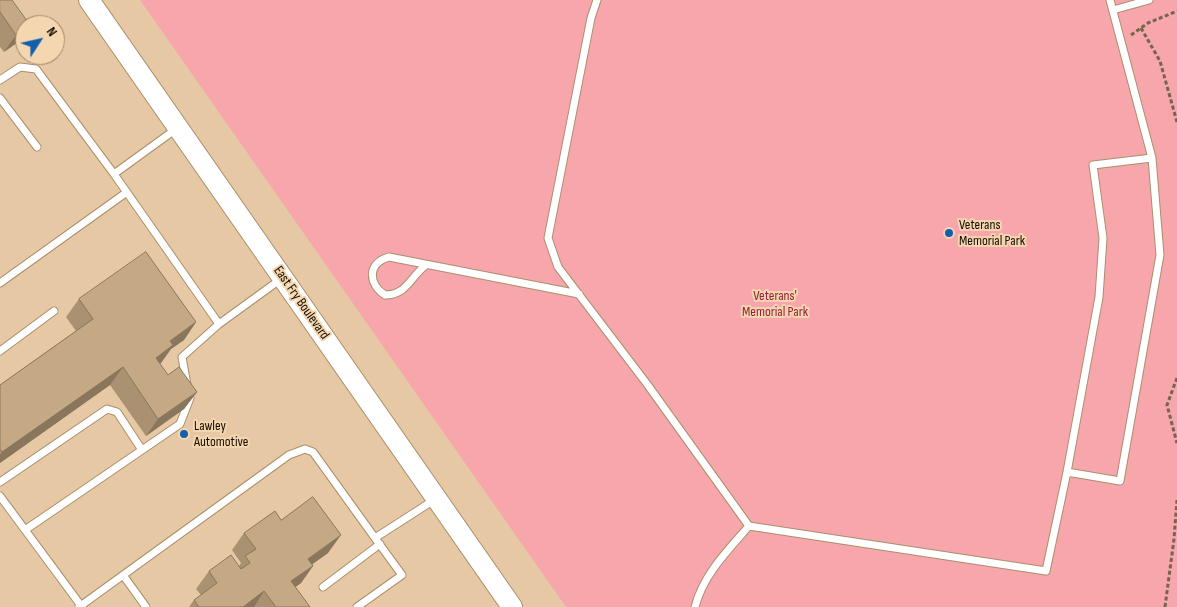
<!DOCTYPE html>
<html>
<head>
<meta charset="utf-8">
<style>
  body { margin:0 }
  #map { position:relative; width:1177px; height:607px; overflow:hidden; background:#e6c9a4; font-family:"Sofia Sans Condensed",sans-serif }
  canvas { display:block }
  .north { position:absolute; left:15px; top:15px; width:50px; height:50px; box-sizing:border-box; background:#f4d6b0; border:1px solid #9b856a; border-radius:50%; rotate:55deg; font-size:14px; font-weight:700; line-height:20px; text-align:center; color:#150c01 }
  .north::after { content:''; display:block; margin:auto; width:18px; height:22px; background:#125fae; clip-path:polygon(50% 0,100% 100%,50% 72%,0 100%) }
</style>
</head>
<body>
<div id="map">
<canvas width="1177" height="607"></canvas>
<div class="north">N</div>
</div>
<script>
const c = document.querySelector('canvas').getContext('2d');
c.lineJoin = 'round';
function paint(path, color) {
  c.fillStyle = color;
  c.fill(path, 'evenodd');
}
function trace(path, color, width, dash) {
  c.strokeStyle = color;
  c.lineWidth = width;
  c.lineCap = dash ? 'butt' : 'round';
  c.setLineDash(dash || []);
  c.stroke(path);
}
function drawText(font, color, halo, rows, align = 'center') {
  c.font = font + ' "Sofia Sans Condensed",sans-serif';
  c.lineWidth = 4;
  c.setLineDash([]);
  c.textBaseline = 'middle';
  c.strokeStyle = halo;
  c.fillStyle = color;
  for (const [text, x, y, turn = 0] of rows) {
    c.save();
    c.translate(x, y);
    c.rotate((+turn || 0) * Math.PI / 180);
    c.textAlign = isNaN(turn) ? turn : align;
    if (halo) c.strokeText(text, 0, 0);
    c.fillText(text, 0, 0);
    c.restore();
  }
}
const green = new Path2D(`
  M140,0H1177V607H566Z`);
const path = new Path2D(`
  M1141,28L1160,61L1177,122
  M1131,35L1148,23L1177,11
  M1177,378L1167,405L1177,443
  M1165,607L1174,539L1177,500`);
const service = new Path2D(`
  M597,0L591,18L548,238L558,267L647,384L749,526L1046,571L1067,472
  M1110,0L1152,158
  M1113,10L1149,0
  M0,80L20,67L36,69L114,174
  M0,98L37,147
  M176,129L114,174L219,324
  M1152,158L1160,255L1120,481L1067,472L1099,297L1103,238L1093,165Z
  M426,265C410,277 407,295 385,295C368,284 367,263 389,257L579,294
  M0,283L127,192
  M0,351L54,311
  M187,385L182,357L219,324L281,279
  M0,482L107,409L117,412L142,450
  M0,496L82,607
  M25,530L180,424L190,398
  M123,575L146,607
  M323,587L380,544
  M79,607L289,455L305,449L313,452L375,538L434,500
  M357,607L402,575L375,538
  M695,607C703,575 728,550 749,526`);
const secondary = new Path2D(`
  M89,0L512,607`);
const wall = new Path2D(`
  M0,0L25,25V32L18,42L4,52L0,47Z
  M79,299L196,322L184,340L171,349L160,364L168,375L197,392L184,409L146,436L110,385L0,463V385L76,331L66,317Z
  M281,520L328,553L312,564L313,566L301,583L295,587L310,607H189L194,600L201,595L196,589L209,571L239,566L241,563L232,550L244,533Z`);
const shadedWall = new Path2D(`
  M25,28V32L18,42L4,52L16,35Z
  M196,322L184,340L171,349L161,363L144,375L156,358L170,341Z
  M123,367L110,385L0,463V455L2,452Z
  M197,392L184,409L146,436L158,419Z
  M341,535L328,553L296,576L308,559Z
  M313,566L301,583L279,599L291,581Z
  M264,591L254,607H243Z`);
const building = new Path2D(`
  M0,0H12L30,25H25V28L16,35L0,12Z
  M146,252L196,322L170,341L173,345L156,358L168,375L179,367L197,392L158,419L123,367L2,452L0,449V385L93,319L79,299Z
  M313,497L341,535L308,559L313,566L291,581L310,607H276L264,591L243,607H199L194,600L217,583L209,571L231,555L241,569L250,563L245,556L256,549L244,533L275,511L281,520Z`);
const markers = [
  [949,233,5,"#125fae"],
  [184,434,5,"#125fae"]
];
const poiNames = [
  ["Veterans",959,225],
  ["Memorial Park",959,241],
  ["Lawley",194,426],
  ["Automotive",194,442]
];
const parkNames = [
  ["Veterans'",775,296],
  ["Memorial Park",775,312]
];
const streetNames = [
  ["East Fry Boulevard",301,303,55]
];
paint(green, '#f7a6ac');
trace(service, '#aa8f6b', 9);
trace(secondary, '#aa8f6b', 22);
trace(path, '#77644d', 3, [4, 2.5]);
trace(service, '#fff', 7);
trace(secondary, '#fff', 20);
paint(wall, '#a99172');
paint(shadedWall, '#8a765c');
paint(building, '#c5a984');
trace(building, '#8a765c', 1);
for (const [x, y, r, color] of markers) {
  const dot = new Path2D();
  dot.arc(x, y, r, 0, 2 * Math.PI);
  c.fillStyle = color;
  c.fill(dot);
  trace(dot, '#f4d6b0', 2);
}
drawText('14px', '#150c01', '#f4d6b0', poiNames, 'left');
drawText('14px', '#971f39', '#f4d6b0', parkNames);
drawText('14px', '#150c01', '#f4d6b0', streetNames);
</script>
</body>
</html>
